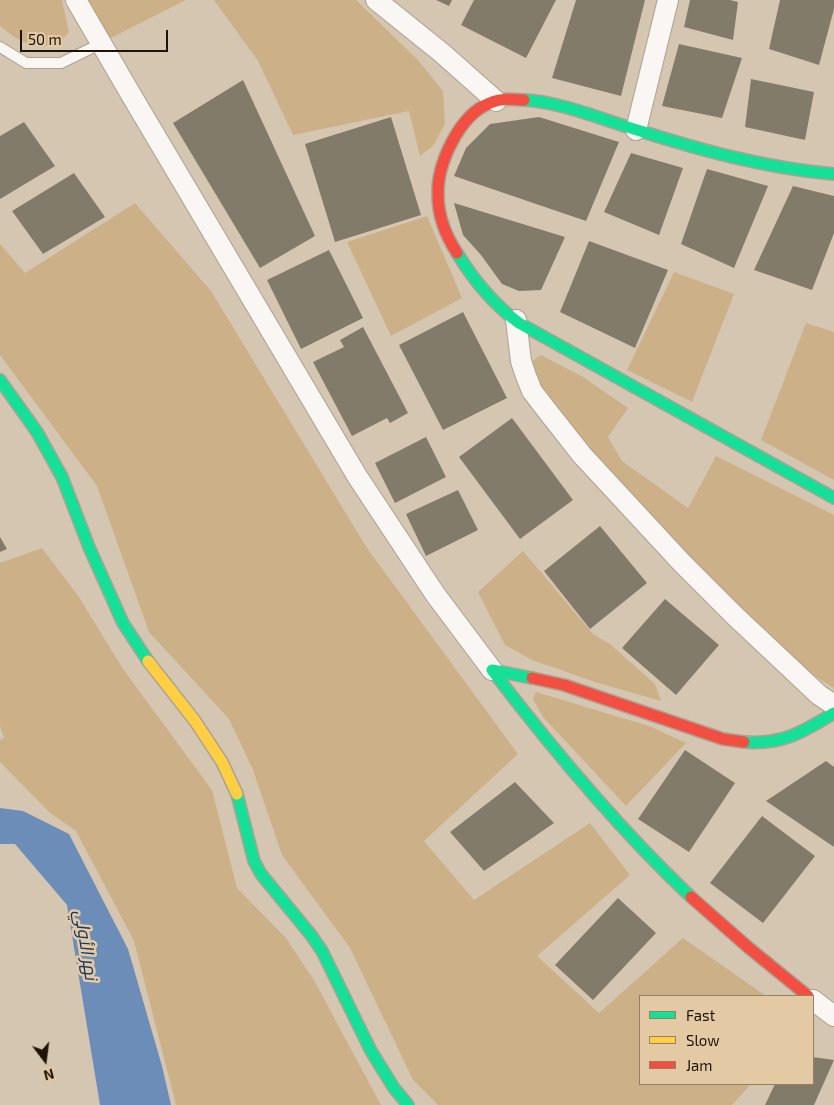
<!DOCTYPE html>
<html>
<head>
<meta charset="utf-8">
<style>
  body { margin:0 }
  #map { position:relative; width:834px; height:1105px; overflow:hidden; background:#d5c6b2; font-family:"Exo 2",sans-serif }
  canvas { display:block }
  .legend { position:absolute; left:639px; top:995px; width:175px; height:90px; box-sizing:border-box; background:#e3c9a4; border:1px solid #948165; margin:0; padding:6px 9px; list-style:none; font-size:15px; color:#1d1406 }
  .legend li { display:flex; align-items:center; gap:10px; height:25px }
  .legend b { width:25px; border:1px solid #948165 }
  .north { position:absolute; left:20px; top:1035px; width:50px; height:50px; -webkit-text-stroke:4px #e3c9a4; paint-order:stroke; rotate:165deg; font-size:14px; font-weight:700; line-height:20px; text-align:center; color:#1d1406 }
  .north::after { content:''; display:block; margin:auto; width:18px; height:22px; background:#1d1406; clip-path:polygon(50% 0,100% 100%,50% 72%,0 100%) }
  .scale { position:absolute; left:20px; top:30px; width:148px; height:22px; box-sizing:border-box; border:2px solid #1d1406; border-top:0; padding-left:6px; font-size:15px; line-height:18px; white-space:nowrap; color:#1d1406; -webkit-text-stroke:4px #e3c9a4; paint-order:stroke }
</style>
</head>
<body>
<div id="map">
<canvas width="834" height="1105"></canvas>
<ul class="legend">
<li><b style="height:6px;background:#16e098"></b>Fast</li>
<li><b style="height:6px;background:#ffcf43"></b>Slow</li>
<li><b style="height:6px;background:#f24e42"></b>Jam</li>
</ul>
<div class="north">N</div>
<div class="scale">50 m</div>
</div>
<script>
const c = document.querySelector('canvas').getContext('2d');
c.lineJoin = 'round';
function paint(path, color) {
  c.fillStyle = color;
  c.fill(path, 'evenodd');
}
function trace(path, color, width, dash) {
  c.strokeStyle = color;
  c.lineWidth = width;
  c.lineCap = dash ? 'butt' : 'round';
  c.setLineDash(dash || []);
  c.stroke(path);
}
function drawText(font, color, halo, rows, align = 'center') {
  c.font = font + ' "Exo 2",Cairo,sans-serif';
  c.lineWidth = 5;
  c.setLineDash([]);
  c.textBaseline = 'middle';
  c.strokeStyle = halo;
  c.fillStyle = color;
  for (const [text, x, y, turn = 0] of rows) {
    c.save();
    c.translate(x, y);
    c.rotate((+turn || 0) * Math.PI / 180);
    c.textAlign = isNaN(turn) ? turn : align;
    if (halo) c.strokeText(text, 0, 0);
    c.fillText(text, 0, 0);
    c.restore();
  }
}
const green = new Path2D(`
  M0,0H62L69,32L57,45C28,46 22,44 0,26Z
  M87,0H186L109,39Z
  M214,0H356L418,60L443,91L445,124L433,146L420,156L409,111L293,135L258,61Z
  M135,203L211,291L367,548L518,754L424,841L474,900L590,823L630,875L537,956L599,1013L683,938L766,996H640V1084H751L732,1105H438L413,1080L350,948L282,855L253,770L229,719L149,632L97,486L0,355V244L25,273Z
  M427,216L462,298L391,336L347,242Z
  M674,272L734,294L692,402L627,370Z
  M806,323L834,332V480L761,440Z
  M541,355L583,377L628,408L608,437L622,461L688,508L716,456L834,515V688L816,677L744,614L613,477L545,399L529,363Z
  M42,548L79,597L123,669L212,790L237,888L286,938L315,982L381,1105H176L134,941L76,831L49,812L0,762V740L4,738L0,726V563Z
  M523,551L593,634L610,644L655,684L661,701L595,682L532,660L505,645L478,592Z
  M536,692L649,726L686,743L626,806L543,717L533,699Z`);
const water = new Path2D(`
  M0,808L23,811L69,834L128,949L162,1066L171,1105H100L67,905L15,844H0Z`);
const building = new Path2D(`
  M436,0H452L449,6Z
  M474,0H556L526,58L461,25Z
  M576,0H645L621,96L552,78Z
  M690,0H730L738,2L733,40L684,27Z
  M780,0H834V9L819,65L769,49Z
  M679,44L742,58L722,118L662,106Z
  M751,79L814,92L805,140L745,127Z
  M243,80L315,236L260,268L173,123Z
  M391,117L421,215L335,242L305,144Z
  M539,117L619,142L586,221L454,176L466,148L490,124Z
  M24,122L55,166L0,199V136Z
  M631,153L683,168L659,235L604,212Z
  M707,169L768,186L734,268L681,244Z
  M74,173L105,217L43,254L12,211Z
  M793,186L834,196V233L812,290L754,270Z
  M454,203L565,237L541,290L519,291L502,284L481,255L463,235Z
  M589,241L668,270L635,348L560,312Z
  M329,250L363,318L301,349L267,280Z
  M463,312L507,398L443,430L399,345Z
  M363,327L408,413L390,423L387,418L352,436L313,362L344,347L340,340Z
  M512,418L573,500L520,539L459,457Z
  M426,437L446,477L395,503L375,463Z
  M458,490L478,530L426,556L406,514Z
  M600,526L647,583L590,629L544,571Z
  M0,537L7,549L0,552Z
  M665,599L719,645L676,695L622,648Z
  M685,750L735,783L689,852L638,819Z
  M826,761L834,767V847L766,801Z
  M515,782L554,823L484,871L450,832Z
  M762,816L815,856L763,923L710,883Z
  M618,898L656,933L593,1000L555,965Z
  M813,1057L834,1060L814,1105H765L775,1084H813Z`);
const lane = new Path2D(`
  M0,47L26,63H61L102,43`);
const street = new Path2D(`
  M76,0L130,93L357,476L435,594L492,670
  M376,0L442,53L496,101
  M636,130L668,0
  M516,320L521,361L526,376L532,391L545,408L582,455L682,563L735,616L819,695L834,705
  M813,1000L834,1016`);
const fast = new Path2D(`
  M524,100C561,102 598,118 634,129C700,150 765,168 834,174
  M457,253C473,279 493,304 519,323L834,498
  M0,380L37,432L62,477L89,547L123,623L148,661
  M532,678L492,670C553,750 617,827 691,897
  M744,742C782,745 803,732 834,713
  M237,794L254,861L261,874L311,935L322,951L371,1051L394,1088L408,1105`);
const slow = new Path2D(`
  M148,661L195,721L222,762L237,794`);
const jam = new Path2D(`
  M457,253C446,236 438,216 438,195C437,164 459,115 490,103C501,98 512,99 524,100
  M532,678L564,685L723,739L744,742
  M691,897L749,948L808,996`);
const waterNames = [
  ["نهر الأولي",86,945,81]
];
paint(green, '#ccb188');
paint(water, '#6d8db9');
paint(building, '#837b6a');
trace(lane, '#ada191', 12);
trace(street, '#ada191', 22);
trace(fast, '#ada191', 14);
trace(slow, '#ada191', 14);
trace(jam, '#ada191', 14);
trace(lane, '#f9f6f3', 10);
trace(street, '#f9f6f3', 20);
trace(fast, '#16e098', 11);
trace(slow, '#ffcf43', 11);
trace(jam, '#f24e42', 11);
drawText('italic 18px', '#133867', '#e3c9a4', waterNames);
</script>
</body>
</html>
